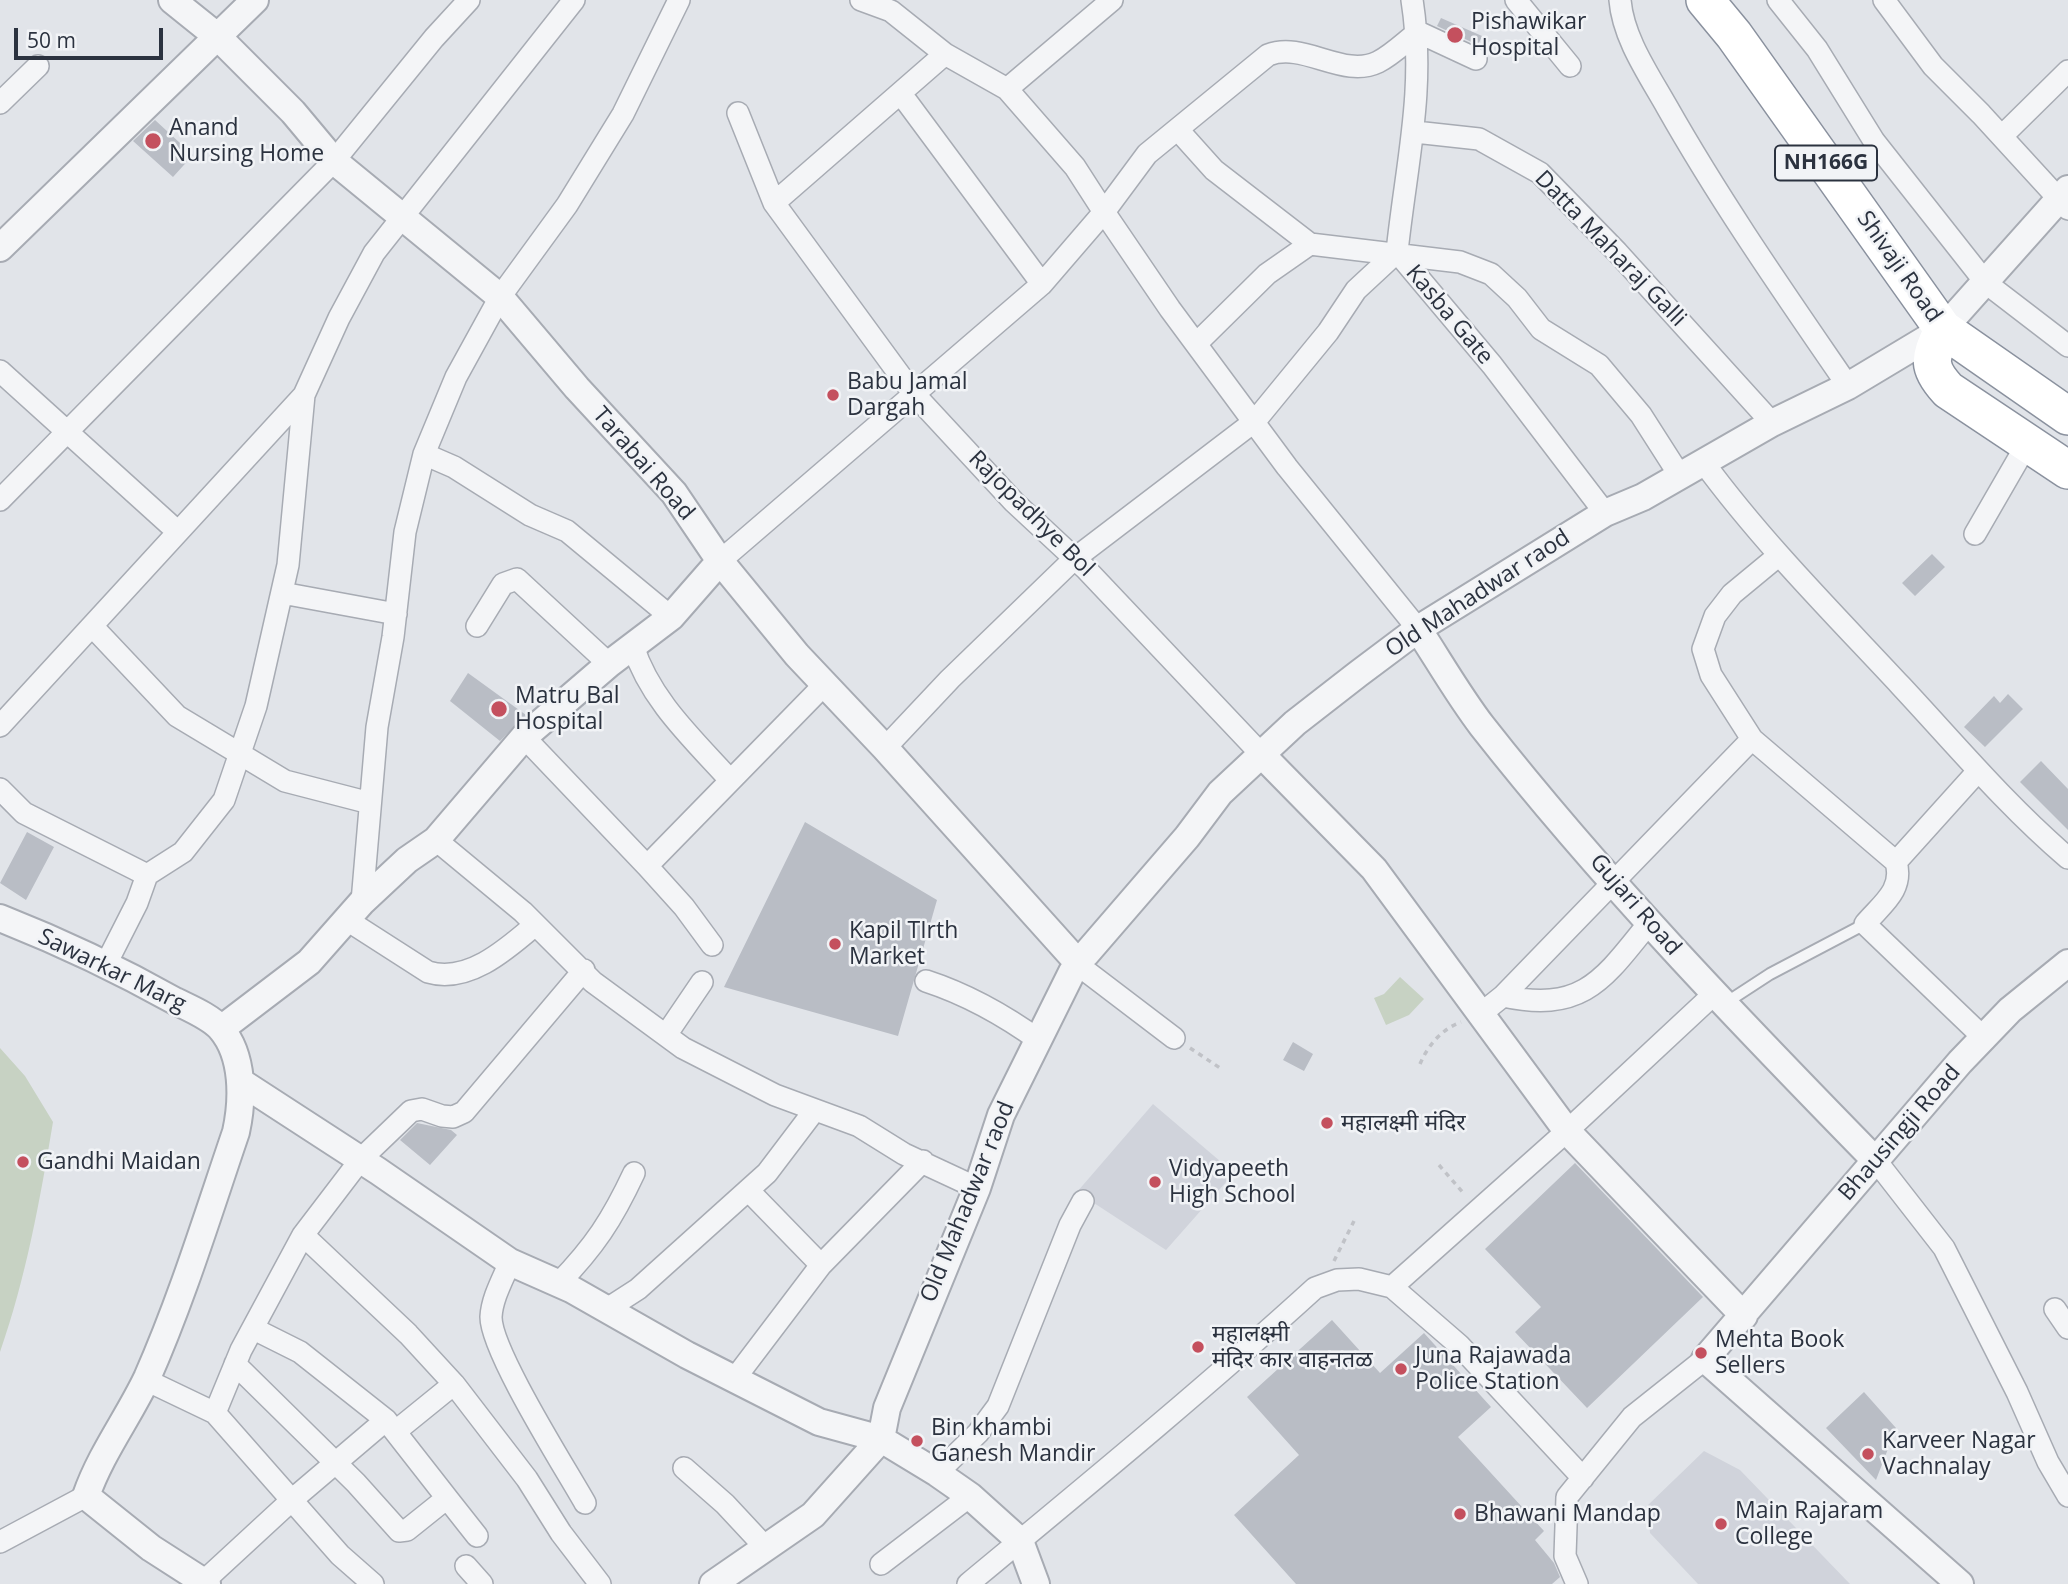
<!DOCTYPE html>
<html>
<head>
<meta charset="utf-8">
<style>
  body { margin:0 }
  #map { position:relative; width:2068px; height:1584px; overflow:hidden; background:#e1e4e9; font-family:"Open Sans",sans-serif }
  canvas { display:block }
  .scale { position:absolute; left:14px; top:28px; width:149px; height:32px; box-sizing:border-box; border:4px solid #2b323f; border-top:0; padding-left:9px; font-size:21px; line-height:24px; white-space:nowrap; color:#2b323f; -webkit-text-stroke:5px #f1f3f6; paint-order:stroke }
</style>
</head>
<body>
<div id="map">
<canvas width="2068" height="1584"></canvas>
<div class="scale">50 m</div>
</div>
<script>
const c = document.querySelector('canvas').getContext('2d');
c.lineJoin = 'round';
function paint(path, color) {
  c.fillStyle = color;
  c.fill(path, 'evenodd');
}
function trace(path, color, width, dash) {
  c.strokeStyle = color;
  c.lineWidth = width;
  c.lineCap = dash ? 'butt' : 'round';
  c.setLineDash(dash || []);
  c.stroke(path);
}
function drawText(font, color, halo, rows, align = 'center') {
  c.font = font + ' "Open Sans","Noto Sans Devanagari",sans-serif';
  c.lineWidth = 5;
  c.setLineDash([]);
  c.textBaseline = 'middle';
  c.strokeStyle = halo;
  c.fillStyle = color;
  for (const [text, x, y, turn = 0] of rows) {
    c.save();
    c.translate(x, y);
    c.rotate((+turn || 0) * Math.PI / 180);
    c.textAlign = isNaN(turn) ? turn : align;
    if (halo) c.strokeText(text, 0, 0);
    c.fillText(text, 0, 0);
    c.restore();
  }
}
const built = new Path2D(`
  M1153,1104L1234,1173L1166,1250L1077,1192Z
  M1704,1451L1740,1470L1850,1584H1698L1650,1533L1648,1505Z`);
const green = new Path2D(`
  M1400,977L1424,999L1409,1015L1386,1025L1374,998L1384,994Z
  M0,1048L25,1076L53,1122C40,1200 26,1278 0,1352Z`);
const building = new Path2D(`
  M1441,18L1482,36L1478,45L1437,26Z
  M155,120L193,155L173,177L133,141Z
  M1932,554L1945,567L1915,596L1902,583Z
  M468,673L526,715L500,741L450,701Z
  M2008,694L2023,709L1985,747L1964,727L1994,696L2000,703Z
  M2041,761L2068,789V830L2020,782Z
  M805,822L937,900L898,1036L724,987Z
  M27,832L54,847L26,900L0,883Z
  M1293,1042L1313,1054L1304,1071L1283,1060Z
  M417,1123L451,1130L457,1135L430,1165L400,1140Z
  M1575,1163L1703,1297L1587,1408L1515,1332L1541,1307L1485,1249Z
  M1332,1320L1380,1373L1424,1333L1491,1407L1458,1437L1544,1531L1535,1540L1554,1563L1560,1577L1552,1584H1296L1234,1515L1299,1455L1247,1397Z
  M1864,1392L1896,1428L1876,1480L1826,1428Z`);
const path = new Path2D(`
  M1190,1048L1223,1070
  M1420,1064C1428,1045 1442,1029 1461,1022
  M1439,1165L1465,1195
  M1334,1261L1354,1221`);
const service = new Path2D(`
  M1724,1004L1770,974L1865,924`);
const minor = new Path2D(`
  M861,0L891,11L945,54L1007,89L1075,167L1104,212L1147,154L1268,55C1304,41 1343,79 1378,62C1392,55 1405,42 1418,32L1476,59
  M1412,0C1426,88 1406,165 1397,252L1492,365L1605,513
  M1516,0L1570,66
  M1620,0C1623,38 1649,75 1667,107C1722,204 1785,294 1848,386
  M1778,0L1817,49L1874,141L1986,283L2068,346
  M1884,0L1933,66L1981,114L2068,209
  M1007,89L1112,0
  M907,102L1042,284
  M0,103L38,66
  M738,113L774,203L913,393L1014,502L1086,569L1262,755
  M1179,131L1214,170L1310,244L1460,262L1491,274L1517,298L1541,329L1599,365L1641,415L1680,476
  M1415,132L1479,139L1540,173L1617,252L1772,423
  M2002,136L2068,71
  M774,203L945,54
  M1197,343L1267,274L1310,244
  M0,371L178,532
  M424,454L454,467L530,515L567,531L671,617
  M1704,463C1763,543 1833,613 1901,686C1956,745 2007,806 2068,858
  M0,500L334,161L434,38L469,0
  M1975,534L2027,444
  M1778,556L1732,594L1715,616L1703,649L1711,675L1752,739L1896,862C1904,890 1882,904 1865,924L1985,1039
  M720,561L1042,284L1104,212L1170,309L1287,467L1418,629
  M282,593L396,614
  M92,626L177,716L285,781L370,803
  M477,626L503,584L517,579L609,664
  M633,646C650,700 693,739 730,780
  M0,726L304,395L339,318L374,253L574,0
  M524,737L647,866L825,684
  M885,748L950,679L1074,559L1255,421L1328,332L1356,290L1397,252
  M0,789L24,813L147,875L137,903L106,964
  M436,840L523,912L593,982L683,1048L775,1095L859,1126L904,1154L977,1188
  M1896,862L1978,771
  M647,866L684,907L712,945
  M147,875L183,852L224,800L256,706L288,565L304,395
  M362,902L377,727L393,637L405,532L424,454L456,377L500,297L567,205L623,114L679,0
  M347,920L428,972C468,984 507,949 535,925
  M1086,971L1174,1038
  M926,981C969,995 1004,1015 1040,1041
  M1503,996C1583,1013 1603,980 1649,923
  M1483,1012L1503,996L1752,739
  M666,1035L702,982
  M1877,1162L1944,1248L2017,1392L2048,1462L2068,1496
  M303,1235L408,1334L454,1384L527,1479L561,1533L600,1584
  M510,1262C503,1279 492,1298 491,1317C491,1351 564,1466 585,1503
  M821,1265L923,1161
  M559,1283C594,1247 612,1220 634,1173
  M1392,1287L1567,1131L1713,995
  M607,1309L638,1289L767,1173L814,1111
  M2055,1309L2068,1328
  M235,1364L356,1483L399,1531L407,1530L447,1498L386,1420L300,1352L254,1329
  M736,1377L821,1265L748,1190
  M146,1380L215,1413
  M396,1431L454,1384
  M684,1468L725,1504L766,1548
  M937,1473L978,1433L998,1406L1070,1225L1083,1201
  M447,1498L477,1536
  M0,1542L86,1496
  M881,1564L970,1496
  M466,1566L482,1584
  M203,1582L293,1499L386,1420
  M373,1584L340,1555L215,1413L241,1350L303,1235L361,1159L411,1111L422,1109L442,1116L453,1117L464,1112L584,970
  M968,1584C1085,1487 1203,1390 1315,1288L1337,1280L1359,1279L1392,1287L1459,1345L1583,1478
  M1577,1584L1565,1556L1567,1497L1632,1417L1705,1359`);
const tertiary = new Path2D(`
  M172,0L218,37L293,112L334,161L500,297L577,388L674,493L720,561L797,655L885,748L1071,955
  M0,248L255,0
  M1418,629C1439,661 1459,696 1482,726C1603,880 1740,1022 1877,1162
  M1262,755L1374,869L1567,1131L1744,1316
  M0,918C61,942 118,969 175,1001C189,1008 211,1017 221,1029C244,1056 243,1100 236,1132C208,1214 182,1299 147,1378C128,1418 101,1453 86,1496L151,1548L207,1584
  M1086,954L1187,837L1220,793L1295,723L1358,674L1418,629L1605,513L1643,497L1772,423L1848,386L1943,329L2068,189
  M221,1029L309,962L362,902L407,860L436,840L524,737L609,664L671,617L720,561
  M241,1082L378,1171L510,1262L571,1289L687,1355L819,1422L881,1439L937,1473L970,1496L1020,1541L1036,1584
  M881,1439L887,1408L977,1188L1001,1115L1072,972
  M713,1584L813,1515L881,1439
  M1960,1584L1705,1359L1960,1062L2010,1010L2068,963`);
const trunk = new Path2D(`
  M1705,0L1734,35L1943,329L2068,416
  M1943,329C1931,357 1925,365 1948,390L2068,470`);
const markers = [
  [1455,35,9,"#c4505e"],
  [153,141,9,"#c4505e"],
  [833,395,7,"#c4505e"],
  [499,709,9,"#c4505e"],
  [835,944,7,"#c4505e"],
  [1327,1123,7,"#c4505e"],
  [23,1162,7,"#c4505e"],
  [1155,1182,7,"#c4505e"],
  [1198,1347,7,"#c4505e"],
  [1701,1353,7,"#c4505e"],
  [1401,1369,7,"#c4505e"],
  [917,1441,7,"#c4505e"],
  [1868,1454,7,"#c4505e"],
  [1460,1514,7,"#c4505e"],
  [1721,1524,7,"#c4505e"]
];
const shields = [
  [1826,163,102]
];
const shieldNames = [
  ["NH166G",1826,163]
];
const poiNames = [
  ["Pishawikar",1471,22],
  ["Hospital",1471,48],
  ["Anand",169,128],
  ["Nursing Home",169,154],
  ["Babu Jamal",847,382],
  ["Dargah",847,408],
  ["Matru Bal",515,696],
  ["Hospital",515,722],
  ["Kapil TIrth",849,931],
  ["Market",849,957],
  ["महालक्ष्मी मंदिर",1341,1123],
  ["Gandhi Maidan",37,1162],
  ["Vidyapeeth",1169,1169],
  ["High School",1169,1195],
  ["महालक्ष्मी",1212,1334],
  ["मंदिर कार वाहनतळ",1212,1360],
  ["Mehta Book",1715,1340],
  ["Sellers",1715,1366],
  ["Juna Rajawada",1415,1356],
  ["Police Station",1415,1382],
  ["Bin khambi",931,1428],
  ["Ganesh Mandir",931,1454],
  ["Karveer Nagar",1882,1441],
  ["Vachnalay",1882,1467],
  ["Main Rajaram",1735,1511],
  ["College",1735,1537],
  ["Bhawani Mandap",1474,1514]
];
const streetNames = [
  ["Datta Maharaj Galli",1610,249,46],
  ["Shivaji Road",1899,267,55],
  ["Kasba Gate",1449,315,50],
  ["Tarabai Road",643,464,49],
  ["Rajopadhye Bol",1031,514,45],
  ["Old Mahadwar raod",1478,594,-33],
  ["Gujari Road",1635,905,49],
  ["Sawarkar Marg",112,971,26],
  ["Bhausingji Road",1900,1133,-49],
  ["Old Mahadwar raod",968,1202,-68]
];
paint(built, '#d0d3db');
paint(green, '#c7d2c3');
paint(building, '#b9bdc5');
trace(service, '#a7abb3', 14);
trace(minor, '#a7abb3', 24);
trace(tertiary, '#a7abb3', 30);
trace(trunk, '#8a919e', 40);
trace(path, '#c0c2c7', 3.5, [5, 5]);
trace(service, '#f4f5f7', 10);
trace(minor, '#f4f5f7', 21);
trace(tertiary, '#f4f5f7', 26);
trace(trunk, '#fff', 37);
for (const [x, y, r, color] of markers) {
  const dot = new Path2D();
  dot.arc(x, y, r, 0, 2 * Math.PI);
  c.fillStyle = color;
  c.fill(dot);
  trace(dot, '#f1f3f6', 2.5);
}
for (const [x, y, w] of shields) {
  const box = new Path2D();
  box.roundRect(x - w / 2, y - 17.5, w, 35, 5);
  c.fillStyle = '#f1f3f6';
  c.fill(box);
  trace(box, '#2b323f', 2);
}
drawText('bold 21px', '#2b323f', null, shieldNames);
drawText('23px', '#2b323f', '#f1f3f6', poiNames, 'left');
drawText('23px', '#2b323f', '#f1f3f6', streetNames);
</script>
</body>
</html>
